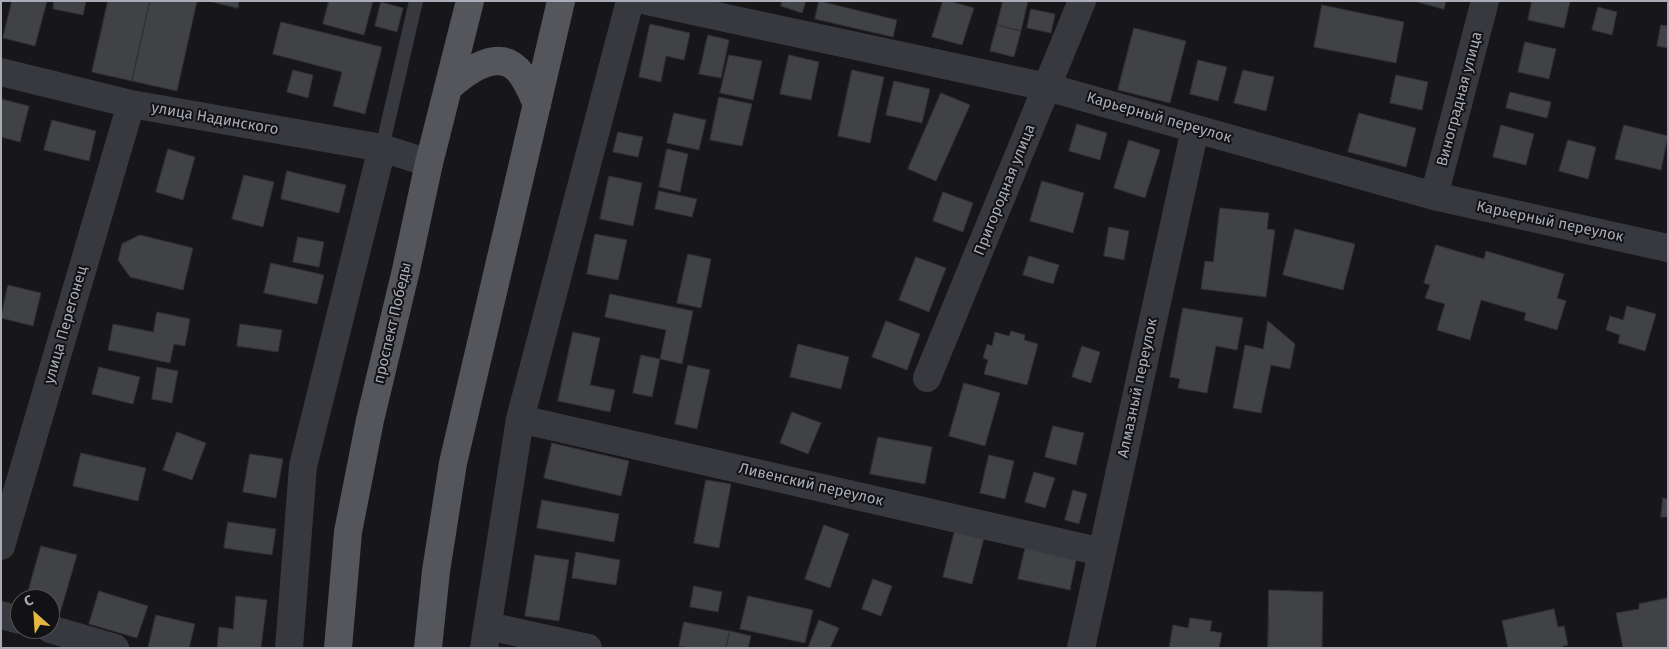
<!DOCTYPE html>
<html>
<head>
<meta charset="utf-8">
<style>
  body { margin:0 }
  #map { position:relative; width:1669px; height:649px; overflow:hidden; background:#171719; font-family:"Fira Sans",sans-serif }
  canvas { display:block }
  .frame { position:absolute; inset:0; border:2px solid #aaadb8; pointer-events:none }
  .north { position:absolute; left:10px; top:589px; width:50px; height:50px; box-sizing:border-box; background:#121214; border:1px solid #4f5056; border-radius:50%; rotate:334deg; font-size:14px; font-weight:700; line-height:20px; text-align:center; color:#aaadb8 }
  .north::after { content:''; display:block; margin:auto; width:18px; height:22px; background:#e8b740; clip-path:polygon(50% 0,100% 100%,50% 72%,0 100%) }
</style>
</head>
<body>
<div id="map">
<canvas width="1669" height="649"></canvas>
<div class="frame"></div>
<div class="north">С</div>
</div>
<script>
const c = document.querySelector('canvas').getContext('2d');
c.lineJoin = 'round';
function paint(path, color) {
  c.fillStyle = color;
  c.fill(path, 'evenodd');
}
function trace(path, color, width, dash) {
  c.strokeStyle = color;
  c.lineWidth = width;
  c.lineCap = dash ? 'butt' : 'round';
  c.setLineDash(dash || []);
  c.stroke(path);
}
function drawText(font, color, halo, rows, align = 'center') {
  c.font = font + ' "Fira Sans",sans-serif';
  c.lineWidth = 4;
  c.setLineDash([]);
  c.textBaseline = 'middle';
  c.strokeStyle = halo;
  c.fillStyle = color;
  for (const [text, x, y, turn = 0] of rows) {
    c.save();
    c.translate(x, y);
    c.rotate((+turn || 0) * Math.PI / 180);
    c.textAlign = isNaN(turn) ? turn : align;
    if (halo) c.strokeText(text, 0, 0);
    c.fillText(text, 0, 0);
    c.restore();
  }
}
const building = new Path2D(`
  M12,1H47L35,46L3,38Z
  M54,1H86L83,15L53,9Z
  M108,1H150L132,81L92,72Z
  M150,1H197L177,91L132,81Z
  M209,1H239L238,8Z
  M329,1H373L364,35L323,24Z
  M782,1H806L802,13L781,6Z
  M819,1L897,20L893,37L815,19Z
  M943,1H949L974,8L962,45L932,37Z
  M1003,1H1028L1021,31L997,25Z
  M1414,1H1446L1444,9Z
  M1532,1L1570,2L1564,28L1528,20Z
  M381,2L403,8L397,32L375,26Z
  M1322,5L1404,22L1396,63L1314,47Z
  M1598,7L1617,12L1612,35L1592,30Z
  M1031,9L1055,14L1051,33L1027,28Z
  M281,22L382,47L365,114L333,106L342,72L273,54Z
  M650,24L690,33L684,60L666,56L661,82L639,77Z
  M997,25L1021,31L1014,57L990,51Z
  M1661,25L1668,26V48L1657,46Z
  M1134,28L1186,41L1170,103L1118,90Z
  M708,35L729,40L721,78L699,74Z
  M1525,42L1556,49L1549,79L1518,72Z
  M729,55L762,61L753,100L720,93Z
  M789,55L819,62L811,100L780,94Z
  M1198,60L1227,67L1218,101L1190,94Z
  M293,70L313,75L308,98L287,92Z
  M852,70L884,77L870,143L838,136Z
  M1243,70L1274,77L1266,111L1234,103Z
  M1396,75L1428,82L1422,110L1390,103Z
  M894,81L930,89L922,123L886,115Z
  M1510,92L1551,102L1547,118L1506,108Z
  M941,93L970,105L936,181L908,169Z
  M719,97L752,104L742,146L710,140Z
  M1,99L29,106L20,142L1,137Z
  M674,113L706,120L699,150L667,143Z
  M1359,113L1416,128L1406,167L1348,152Z
  M52,120L96,131L89,161L44,150Z
  M1077,124L1107,133L1100,160L1069,151Z
  M1501,125L1534,134L1526,165L1493,157Z
  M1624,125L1668,136L1661,170L1615,159Z
  M618,132L643,137L638,157L613,152Z
  M1129,140L1160,150L1145,198L1114,188Z
  M1568,140L1596,147L1588,179L1559,171Z
  M168,149L195,157L183,200L156,192Z
  M667,149L688,154L680,192L659,187Z
  M287,171L346,185L339,213L281,199Z
  M244,175L274,182L263,227L232,219Z
  M609,176L642,183L633,226L600,219Z
  M1042,181L1084,193L1073,233L1030,221Z
  M659,191L697,199L692,217L655,209Z
  M943,192L973,203L963,232L933,221Z
  M1220,208L1269,213L1267,229L1275,230L1266,297L1201,289L1205,261L1213,262Z
  M1109,227L1129,231L1124,260L1104,256Z
  M1295,229L1355,244L1343,290L1283,275Z
  M595,234L627,240L618,280L587,274Z
  M140,235L193,248L183,290L130,277L118,260L122,244Z
  M298,237L324,242L319,267L293,262Z
  M1436,245L1484,259L1486,251L1564,274L1557,298L1566,301L1557,330L1524,320L1526,313L1481,300L1470,340L1437,330L1445,304L1425,298L1430,285L1424,283Z
  M688,254L711,259L701,308L677,303Z
  M1029,256L1059,265L1053,284L1023,275Z
  M916,257L946,268L929,312L899,300Z
  M271,263L324,275L317,304L264,293Z
  M8,285L41,293L33,326L1,318Z
  M610,294L693,311L682,364L660,359L666,330L605,317Z
  M1627,306L1656,314L1645,351L1618,343L1620,335L1606,330L1610,316L1623,320Z
  M1183,308L1243,318L1237,350L1216,346L1207,393L1178,388L1180,379L1170,377Z
  M157,312L190,319L185,346L174,344L170,363L108,350L113,324L153,332Z
  M886,321L920,334L907,370L872,357Z
  M1268,321L1295,344L1290,369L1271,365L1261,413L1233,408L1245,345L1263,349Z
  M240,324L282,330L278,352L237,346Z
  M1011,331L1025,335L1024,340L1038,344L1027,385L984,374L988,360L983,358L987,344L992,346L995,332L1009,336Z
  M573,332L600,338L590,385L615,390L610,412L558,401Z
  M798,344L849,357L841,389L790,377Z
  M1082,346L1100,352L1091,383L1072,377Z
  M641,355L660,359L652,397L633,393Z
  M688,365L710,370L697,429L675,424Z
  M99,367L140,377L133,404L92,394Z
  M157,367L178,371L172,403L152,399Z
  M964,383L1000,393L985,446L949,436Z
  M792,412L821,423L808,454L780,443Z
  M1053,426L1084,433L1076,465L1045,457Z
  M177,432L206,443L192,480L163,470Z
  M878,437L932,447L925,484L870,474Z
  M552,443L629,461L621,496L544,478Z
  M81,453L146,468L138,501L73,486Z
  M250,454L283,459L276,498L243,492Z
  M989,455L1014,461L1005,499L980,493Z
  M1034,472L1055,478L1045,508L1025,502Z
  M706,480L731,484L719,548L694,543Z
  M1073,490L1087,494L1079,524L1065,520Z
  M1663,498L1668,499V517H1661Z
  M542,500L619,514L614,542L537,528Z
  M228,522L276,529L272,555L224,548Z
  M824,525L849,534L830,588L805,579Z
  M955,530L984,538L972,584L943,577Z
  M1026,545L1077,556L1070,590L1018,579Z
  M41,546L77,555L60,613L50,610V599H26Z
  M576,552L620,560L616,585L572,578Z
  M535,555L569,560L559,621L525,616Z
  M873,579L892,586L881,616L862,609Z
  M694,586L722,592L718,612L690,607Z
  M1269,590L1323,592L1322,648H1268Z
  M99,591L148,606L137,638L89,624Z
  M236,596L267,600L261,648H217L219,627L233,629Z
  M748,596L813,610L805,643L740,629Z
  M1668,598V648H1623L1616,613L1639,609V604Z
  M1554,609L1558,627L1564,626L1568,645L1563,646V648H1508L1502,621Z
  M156,615L195,624L189,648H148Z
  M1190,618L1212,621L1210,631L1222,633L1219,648H1169L1173,625L1188,628Z
  M819,620L839,628L830,648H808Z
  M684,622L730,631L726,648H689L679,646Z
  M730,631L751,636L748,648H726Z`);
const service = new Path2D(`
  M382,148L416,1`);
const minor = new Path2D(`
  M647,1L1047,87L1434,196L1668,248
  M1,72L131,104L382,148L429,163
  M1434,196L1485,1
  M927,378L1082,1
  M520,419L1102,552
  M1,546L131,104
  M1,615L20,620
  M488,626L588,648
  M50,629L115,648
  M289,648L303,466L382,148
  M484,648L520,419L630,1
  M1081,648L1195,129`);
const primary = new Path2D(`
  M449,87C466,72 497,48 518,70C527,80 532,93 537,105
  M338,648L348,532L370,420L406,270L429,163L470,1
  M428,648L436,571L453,463L561,1`);
const streetNames = [
  ["Виноградная улица",1460,99,-75],
  ["Карьерный переулок",1159,118,16],
  ["улица Надинского",215,119,10],
  ["Пригородная улица",1005,190,-68],
  ["Карьерный переулок",1550,222,12],
  ["проспект Победы",393,323,-77],
  ["улица Перегонец",66,325,-74],
  ["Алмазный переулок",1138,388,-78],
  ["Ливенский переулок",811,485,13]
];
paint(building, '#414246');
trace(building, '#313135', 1);
trace(service, '#38393e', 14);
trace(minor, '#38393e', 28);
trace(primary, '#54565c', 28);
drawText('15px', '#aaadb8', '#121214', streetNames);
</script>
</body>
</html>
